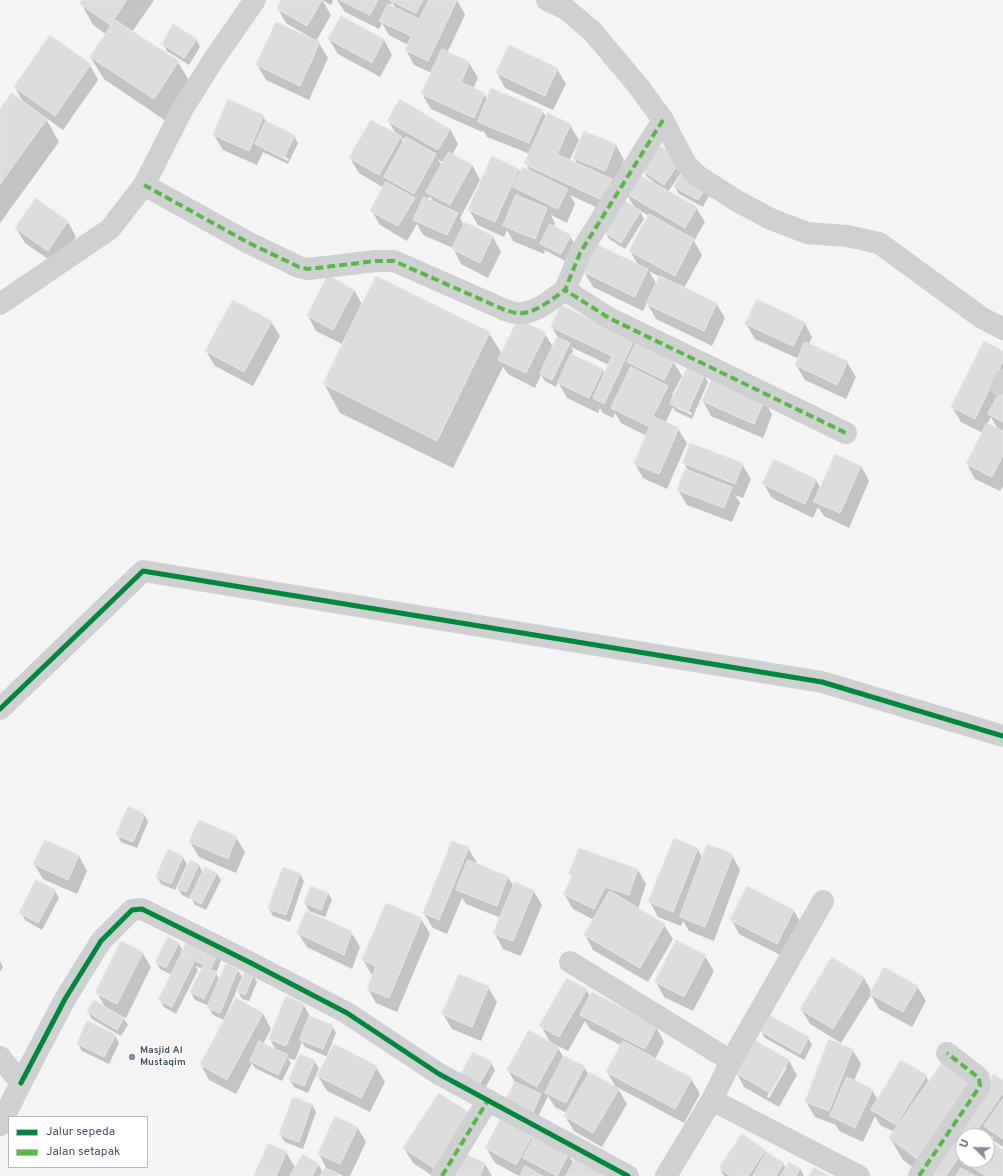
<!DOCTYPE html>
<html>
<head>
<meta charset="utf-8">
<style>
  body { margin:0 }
  #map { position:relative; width:1003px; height:1176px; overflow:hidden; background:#f4f4f4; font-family:Overpass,sans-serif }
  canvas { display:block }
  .legend { position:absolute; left:8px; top:1116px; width:140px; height:52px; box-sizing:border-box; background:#fff; border:1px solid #b7bbc0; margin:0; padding:5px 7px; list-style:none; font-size:12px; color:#4a5661 }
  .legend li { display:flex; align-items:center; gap:8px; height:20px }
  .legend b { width:20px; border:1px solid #b7bbc0 }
  .north { position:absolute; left:955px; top:1128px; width:40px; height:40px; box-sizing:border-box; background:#fff; border:1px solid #b7bbc0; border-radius:50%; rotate:293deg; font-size:11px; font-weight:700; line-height:16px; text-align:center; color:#4a5661 }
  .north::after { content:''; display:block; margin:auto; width:14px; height:18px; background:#868d94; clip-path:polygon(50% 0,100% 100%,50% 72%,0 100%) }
</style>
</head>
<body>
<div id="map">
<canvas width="1003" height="1176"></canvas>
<ul class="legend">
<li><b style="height:5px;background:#00873e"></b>Jalur sepeda</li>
<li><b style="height:5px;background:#58b947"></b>Jalan setapak</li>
</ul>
<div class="north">U</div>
</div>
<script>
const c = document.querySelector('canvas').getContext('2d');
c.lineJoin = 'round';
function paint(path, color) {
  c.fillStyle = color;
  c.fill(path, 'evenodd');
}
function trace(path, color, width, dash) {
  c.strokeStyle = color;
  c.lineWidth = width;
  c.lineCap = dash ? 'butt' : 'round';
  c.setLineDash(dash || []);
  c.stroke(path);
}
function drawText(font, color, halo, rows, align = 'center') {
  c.font = font + ' Overpass,sans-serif';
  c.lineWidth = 3;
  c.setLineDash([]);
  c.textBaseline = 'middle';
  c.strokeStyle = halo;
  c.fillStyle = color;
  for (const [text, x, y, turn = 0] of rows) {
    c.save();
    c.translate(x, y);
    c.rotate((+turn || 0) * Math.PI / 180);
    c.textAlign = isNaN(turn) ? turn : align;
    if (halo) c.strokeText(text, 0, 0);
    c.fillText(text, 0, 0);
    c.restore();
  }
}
const shadow = new Path2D(`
  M83,0H154L132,32L178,62L191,84L166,121L104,79L91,58L107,35L93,25L81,3Z
  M283,0H333L331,5L322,0L331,15L316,41L319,43L328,58L309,100L266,80L257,65L308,36L286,23L278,9Z
  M337,0H457L465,15L447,53L469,63L478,78L473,89L484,94L488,100L542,111L547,118L570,125L579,140L569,161L578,165L574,158L584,132L616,145L624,160L614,185L611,214L570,195L575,204L567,223L551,215L555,224L554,227L570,236L574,243L565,261L545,250L544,254L513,241L507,230L504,237L478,225L469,210L518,169L521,173L530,172L526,164L530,154L487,137L483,130L482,132L431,109L422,94L432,73L414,65L406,50L408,45L389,35L382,23L379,29L345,12ZM392,2L396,9L390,6Z
  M341,17L384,40L392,55L380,77L338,54L329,39Z
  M196,39L200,47L189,65L167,51L163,44Z
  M90,65L98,80L63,130L45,117L59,142L0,223V111L24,104L15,87Z
  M557,69L566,84L553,110L505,88L497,73Z
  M263,116L267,123L294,136L298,143L288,164L263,152L257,165L223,150L214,135ZM264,147L289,159L288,161L264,149Z
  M388,121L450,129L458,144L452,155L472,165L480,180L460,218L464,226L493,237L501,252L488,278L461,264L453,248L423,235L417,224L407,241L380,225L372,211L384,188L359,173L350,158L397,135ZM400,137L405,140L404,143ZM438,159L444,163L442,166ZM430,196L434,203L427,200Z
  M658,147L684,168L668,192L696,208L705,222L694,241L702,255L684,288L716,303L725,318L712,346L656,319L647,303L643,311L593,287L584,272L638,265L630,251L649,216L640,211L644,219L625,249L609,239L605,232L635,208L626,193L653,183L654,182L647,177L643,170ZM649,271L660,277L657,285Z
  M682,174L710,194L703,207L679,194L675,187Z
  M36,199L68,222L76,237L57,265L25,243L16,228Z
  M377,277L489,333L502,354L545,334L553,347L558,338L552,327L634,340L636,345L673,361L682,376L672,395L674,398L704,375L708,382L692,419L675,411L673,407L665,423L678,429L687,443L667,489L643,478L635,464L647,436L621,423L615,413L613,418L603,413L600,408L598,413L567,398L558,382L556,387L545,381L541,375L535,388L508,374L503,367L453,468L340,413L324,384L346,340L344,339L342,344L316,331L308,316L354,290L363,306ZM571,347L609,365L605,374L603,370L571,355L573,351ZM676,405L692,413V415L676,408Z
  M271,321L280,336L253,386L215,366L206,351Z
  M804,322L812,337L809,344L847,362L856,377L846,399L805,380L796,365L799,359L755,339L746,324Z
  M1003,352V486L1000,491L975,479L967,464L983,433L961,422L952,407ZM991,417L995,424L999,430L987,425Z
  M764,400L772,415L763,438L711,416L703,401Z
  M684,463L742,464L751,479L743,498L735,495L740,503L732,522L687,505L678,490L689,472Z
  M861,466L869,481L849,528L824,516L818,507L813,518L772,498L763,483L816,480L821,489Z
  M144,814L148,822L137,848L121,842L117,834Z
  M236,837L245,852L236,873L199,857L190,842Z
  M45,841L79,856L87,871L77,894L43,879L34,864Z
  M468,848L477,863L476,864L508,877L514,887L533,890L542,905L521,956L503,949L495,934L501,918L466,904L462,898L447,934L433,928L424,913Z
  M697,849L703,858L732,855L740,870L714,941L689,931L683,921L681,926L658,917L650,902Z
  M182,856L187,864L175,890L161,884L157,877Z
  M191,861L199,865L203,873H216L221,880L206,910L195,905L191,897L190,899L182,895L178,888Z
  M283,868L300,874L304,881L290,922L273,916L269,909Z
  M638,870L646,884L638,909L664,925L673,939L648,982L593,950L585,935L594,920L573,909L564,894L572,878L571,874Z
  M747,887L794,911L802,925L786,958L739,934L731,919Z
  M55,891L59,898L42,930L25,920L21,913Z
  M328,893L332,900L325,917L309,911L305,903Z
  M421,919L430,934L397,1012L376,1003L368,989L373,976L372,975L363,960Z
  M351,932L360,947L352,969L307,947L298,933Z
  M179,944L183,951L222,958L216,973L220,981L238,970L242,977L224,1020L213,1015L209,1008V1006L195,1000L191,992L203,969L195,966L198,970L176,1014L164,1007L160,1000L172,975L160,969L156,962Z
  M142,952L151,967L126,1018L122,1016L128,1025L121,1036L92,1019L88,1012L105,1007L97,993Z
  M705,956L714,971L693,1011L664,997L656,982Z
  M832,958L864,978L872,992L917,986L926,1001L912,1027L879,1009L871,995L841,1043L810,1024L801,1009Z
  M0,961L3,967L0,972Z
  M253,975L257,982L249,1001L242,999L238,991Z
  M488,987L497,1002L481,1041L452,1029L443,1014Z
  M586,990L591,997L656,1027L664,1042L655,1059L691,1079L700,1094L684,1123L617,1087L627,1104L602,1147L574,1131L565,1116L567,1113L555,1107L548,1096L536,1121L508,1070L551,1044L541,1026ZM585,1021L590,1029L622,1046L607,1072L617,1089L589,1075L584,1067L564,1058L556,1045L568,1051Z
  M237,1000L263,1014L271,1029L263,1044L276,1050L270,1039L303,1004L311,1018L332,1026L336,1033L327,1055L376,1067L385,1082L370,1112L327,1091L318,1076L328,1057L305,1047L302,1042L295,1060L288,1058L291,1063L282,1081L255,1068L252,1063L236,1094L209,1080L201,1065Z
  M761,1031L808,1038L812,1045L804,1060L765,1038Z
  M115,1035L119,1043L109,1064L82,1051L78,1044Z
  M754,1041L789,1061L797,1075L779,1107L744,1087L736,1072ZM784,1067H787L769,1098L767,1097Z
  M852,1049L861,1064L854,1081L872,1090L878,1100L926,1076L929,1083L973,1086L1003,1081V1147L994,1141L992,1136L988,1141L1003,1151V1176H925L903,1160L890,1138L894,1132L880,1125L875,1116L863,1142L839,1131L836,1125L815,1117L806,1102ZM963,1136H987V1160H963Z
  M314,1061L319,1068L308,1093L294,1087L290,1080Z
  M491,1063L495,1070L482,1094L465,1084Z
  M312,1105L316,1112L303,1149L285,1142L280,1135Z
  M357,1127L366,1142L350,1176H343L337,1173L338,1176H255L286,1152L296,1169L318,1164L323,1173L328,1171L319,1154Z
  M531,1137L533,1140L568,1154L574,1164L613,1176H519L495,1163L486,1148Z
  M404,1148L448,1176H433L413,1163Z
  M765,1150L767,1154L783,1163L786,1168H800L804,1176H724L720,1168Z
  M485,1164L492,1176H457Z`);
const building = new Path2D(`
  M82,0H127L110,25L79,3Z
  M281,0H322L307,26L277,9Z
  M340,0H378L370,15Z
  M390,0H423L416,13Z
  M429,0H457L428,61L405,50L411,36L379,21L388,4L419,19Z
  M341,16L384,39L372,63L328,39Z
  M115,20L179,61L154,99L90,57Z
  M276,22L320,42L300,86L256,65Z
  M173,24L197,39L184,58L162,44Z
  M50,35L91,64L55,116L14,87Z
  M509,45L558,68L545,96L496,73Z
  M442,49L470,62L461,82L485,93L474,118L421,94Z
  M491,88L543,110L529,143L478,122Z
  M12,93L47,119L0,184V109Z
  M228,99L264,115L249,151L213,135Z
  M400,99L450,129L438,150L387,121Z
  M548,113L571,124L557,154L612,179L602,200L524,164Z
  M371,120L401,136L379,175L349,158Z
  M266,121L295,135L284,158L255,144Z
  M584,131L616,144L605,171L573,158Z
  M406,137L436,154L414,194L384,177Z
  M658,145L681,160L664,185L642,170Z
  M449,152L472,165L450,205L426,192Z
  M492,156L519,169L495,222L468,210Z
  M523,167L568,189L558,209L513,187Z
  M636,173L697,207L685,228L625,193Z
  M682,173L707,186L698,200L674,187Z
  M386,182L415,198L398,226L370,211Z
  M516,195L547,208L535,239L503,226Z
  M424,197L458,213L447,235L413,220Z
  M36,198L68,221L48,251L15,228Z
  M623,200L641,211L621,243L604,232Z
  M649,214L694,239L675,276L629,251Z
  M465,222L493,236L480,263L452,249Z
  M550,224L571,235L561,254L540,244Z
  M596,244L648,269L635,297L583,272Z
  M328,275L354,290L333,330L307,316Z
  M376,276L490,332L437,441L323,384Z
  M660,276L717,303L704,331L646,304Z
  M757,299L805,322L793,346L745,324Z
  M233,300L272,321L244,372L205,351Z
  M561,305L634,340L604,404L593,398L612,356L551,327Z
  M518,319L546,333L526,373L498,360Z
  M557,337L570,343L552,380L540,374Z
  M984,341L1003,351V361L975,419L951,407Z
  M637,342L674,360L664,380L627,362Z
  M805,342L848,361L837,385L795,365Z
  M571,354L603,369L589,398L558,383Z
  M688,366L705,374L688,412L670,404Z
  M631,367L668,386L648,426L611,408Z
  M713,377L765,399L754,424L702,401Z
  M1003,386V422L988,414Z
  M654,417L679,428L659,474L634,464Z
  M987,423L1003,431V455L992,477L966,464Z
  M690,443L743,463L735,484L683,463Z
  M835,454L861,466L840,513L814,502Z
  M774,459L816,479L805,504L762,484Z
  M685,469L732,487L724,508L677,490Z
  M128,806L145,814L133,842L116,835Z
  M199,820L237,836L228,859L189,842Z
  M674,838L698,848L673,912L648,902Z
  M45,840L79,855L68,880L33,864Z
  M452,841L469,847L439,920L423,913Z
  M707,844L733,854L705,927L680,917Z
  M579,848L638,869L629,895L605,887L594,909L563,894L573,875L569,874Z
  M168,849L183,856L171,884L156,877Z
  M190,860L199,864L186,892L177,888Z
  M468,860L508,876L497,906L456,890Z
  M205,867L217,873L201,904L190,898Z
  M283,867L300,873L286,915L268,909Z
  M36,880L56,890L38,923L19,913Z
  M515,882L534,890L513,941L493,934Z
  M311,886L328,893L321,910L304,903Z
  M747,886L794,910L777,944L730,920Z
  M610,891L665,924L640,968L584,935Z
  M386,903L422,918L389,998L367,989L376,966L362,960Z
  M306,911L352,931L344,955L297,933Z
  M189,936L219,950L211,968L181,954Z
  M168,937L179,943L166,968L155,962Z
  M676,940L706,955L684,997L655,982Z
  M121,941L143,952L117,1004L95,993Z
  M181,955L194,962L172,1007L158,1000Z
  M832,957L864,977L833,1029L800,1009Z
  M226,964L238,969L220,1013L207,1008Z
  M203,966L217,972L204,999L190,992Z
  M884,967L918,986L903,1012L870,994Z
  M246,970L254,974L245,995L237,991Z
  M459,974L489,986L472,1027L442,1014Z
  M567,978L587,989L559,1037L539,1026Z
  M592,992L657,1026L645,1049L580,1015Z
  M286,996L304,1004L286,1046L269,1039Z
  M236,998L263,1013L227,1080L200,1065Z
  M94,1000L124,1018L117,1030L87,1012Z
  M769,1015L809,1037L800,1054L760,1031Z
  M309,1016L333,1025L323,1049L300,1040Z
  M87,1021L116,1035L104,1057L77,1044Z
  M529,1030L559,1047L537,1087L507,1070Z
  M753,1039L789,1060L770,1093L734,1072Z
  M829,1039L853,1049L829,1111L805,1102Z
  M259,1041L288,1055L278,1075L250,1061Z
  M623,1041L692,1078L675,1109L606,1072Z
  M334,1044L377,1066L361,1098L317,1076Z
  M473,1052L492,1062L478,1087L459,1077Z
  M300,1054L315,1060L304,1086L289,1080Z
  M564,1056L585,1066L566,1103L545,1093Z
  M901,1060L927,1075L896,1125L871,1110Z
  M942,1063L974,1086L920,1161L889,1138Z
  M590,1072L619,1089L593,1133L564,1116Z
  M994,1074L1003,1080V1093L973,1136H963V1151L946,1176H935L927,1171Z
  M847,1077L873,1089L855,1128L830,1116Z
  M515,1082L541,1094L532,1114L505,1100Z
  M439,1093L470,1113L435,1169L403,1148Z
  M293,1097L312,1104L299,1142L279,1135Z
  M1003,1099V1139L984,1126Z
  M335,1116L358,1127L340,1164L318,1154Z
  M501,1119L532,1136L516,1165L485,1148Z
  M742,1134L766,1150L748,1176H730L719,1168Z
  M535,1136L569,1153L557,1176L523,1158Z
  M987,1139L1003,1150V1176H986L961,1160L963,1157V1160H987Z
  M268,1144L287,1151L276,1176H254Z
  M767,1152L784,1163L776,1176H753Z
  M303,1154L319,1164L312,1176H290Z
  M465,1154L485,1163L480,1176H456Z
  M577,1156L615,1176H566Z
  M789,1162L800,1168L796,1176H781Z
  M525,1166L543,1176H520Z
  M325,1168L339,1174L338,1176H320Z
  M814,1168L829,1176H809Z
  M961,1168L975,1176H956Z`);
const lane = new Path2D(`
  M998,387L1003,377`);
const street = new Path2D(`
  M547,0L566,9L592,31L639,87L663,120L686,164L698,176L737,201L771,219L807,233L847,236L879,243L982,318L1003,329
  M663,120L580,253L565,290L609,318L846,433
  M144,185L249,243L299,267L308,269L376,261H394L505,310C509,311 513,313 517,313C534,315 552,299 565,290
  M0,304L110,229L144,185L182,110L214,59L255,0
  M0,709L143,571L822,682L1003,736
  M570,962L731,1061
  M0,1057L21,1083L0,1125
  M21,1083L65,999L101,941L132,910L142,909L251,963L347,1013L439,1074L628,1176
  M712,1100L731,1061L823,901
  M442,1176L488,1100
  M666,1176L712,1100L859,1176
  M919,1176L980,1086L979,1078L947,1053`);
const quiet = new Path2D(`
  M663,120L580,253L565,290L609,318L846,433
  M144,185L249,243L299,267L308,269L376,261H394L505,310C509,311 513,313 517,313C534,315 552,299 565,290
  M442,1176L488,1100
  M919,1176L980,1086L979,1078L947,1053`);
const cycleway = new Path2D(`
  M0,709L143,571L822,682L1003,736
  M21,1083L65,999L101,941L132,910L142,909L251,963L347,1013L439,1074L628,1176`);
const markers = [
  [132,1057,4,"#868d94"]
];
const poiNames = [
  ["Masjid Al",140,1051],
  ["Mustaqim",140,1063]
];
paint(shadow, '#0003');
paint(building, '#ddddde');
trace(building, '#e5e6e7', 1);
trace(lane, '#ced0d2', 16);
trace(street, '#ced0d2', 22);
trace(quiet, '#58b947', 4, [8, 4]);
trace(cycleway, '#00873e', 5);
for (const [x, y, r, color] of markers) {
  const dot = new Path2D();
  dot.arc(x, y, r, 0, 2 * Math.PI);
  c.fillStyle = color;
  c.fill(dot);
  trace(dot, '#fff', 1.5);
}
drawText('bold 10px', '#4a5661', '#fff', poiNames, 'left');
</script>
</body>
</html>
